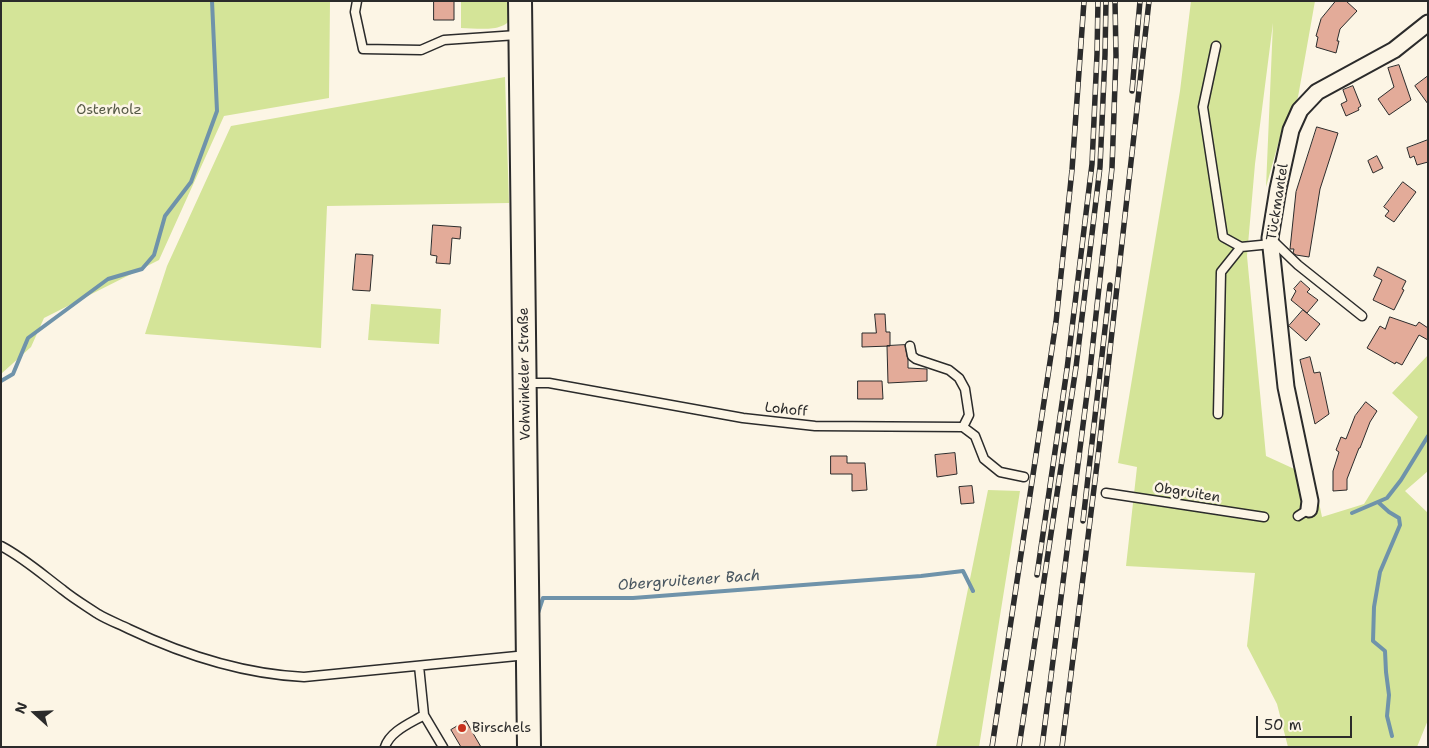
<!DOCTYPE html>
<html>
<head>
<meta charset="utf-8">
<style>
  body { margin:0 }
  #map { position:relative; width:1429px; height:748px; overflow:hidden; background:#fcf5e5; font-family:"Shantell Sans",sans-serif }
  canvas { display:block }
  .frame { position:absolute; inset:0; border:2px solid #2b2b2b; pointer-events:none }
  .north { position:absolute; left:10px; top:688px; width:50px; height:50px; -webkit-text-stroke:4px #fcf5e5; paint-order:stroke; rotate:290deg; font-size:14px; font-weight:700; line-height:20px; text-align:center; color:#2b2b2b }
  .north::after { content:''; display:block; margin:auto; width:18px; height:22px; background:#2b2b2b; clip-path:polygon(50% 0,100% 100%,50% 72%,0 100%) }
  .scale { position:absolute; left:1256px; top:716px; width:96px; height:22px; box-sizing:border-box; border:2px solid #2b2b2b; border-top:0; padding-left:6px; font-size:15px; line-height:18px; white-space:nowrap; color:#2b2b2b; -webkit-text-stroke:4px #fcf5e5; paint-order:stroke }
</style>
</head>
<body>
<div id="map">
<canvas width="1429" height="748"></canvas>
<div class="frame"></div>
<div class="north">N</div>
<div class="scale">50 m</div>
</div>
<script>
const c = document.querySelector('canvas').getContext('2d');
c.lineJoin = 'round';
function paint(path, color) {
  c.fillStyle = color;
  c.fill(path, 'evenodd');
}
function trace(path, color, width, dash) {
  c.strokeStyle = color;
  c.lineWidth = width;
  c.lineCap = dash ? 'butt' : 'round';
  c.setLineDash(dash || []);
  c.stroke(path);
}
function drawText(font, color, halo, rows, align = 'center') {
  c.font = font + ' "Shantell Sans",sans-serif';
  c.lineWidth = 5;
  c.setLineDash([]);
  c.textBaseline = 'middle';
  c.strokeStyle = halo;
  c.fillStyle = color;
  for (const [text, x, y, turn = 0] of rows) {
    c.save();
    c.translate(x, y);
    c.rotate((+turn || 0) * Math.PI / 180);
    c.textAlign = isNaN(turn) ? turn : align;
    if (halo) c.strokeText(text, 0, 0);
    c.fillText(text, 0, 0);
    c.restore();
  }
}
const green = new Path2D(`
  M1,1H330L329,98L224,116L159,260L44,318L31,347L1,374Z
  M461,1H514C514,5 515,10 513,14C507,34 478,28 461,28Z
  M1191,1H1315L1298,97L1282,130L1266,187L1273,23L1255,164L1247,256L1266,456L1314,478L1322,517L1364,504L1418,417L1392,393L1428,355V471L1405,491L1428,513V720L1417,747H1288L1277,704L1247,646L1255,573L1126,566L1137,467L1118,463L1180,91Z
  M505,77L509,203L327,206L321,348L145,334L167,266L231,126Z
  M371,304L441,309L439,344L368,340Z
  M988,490L1020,491L979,747H936Z`);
const stream = new Path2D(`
  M1,381L13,374L28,338L108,279L142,269L154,255L165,216L191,182L217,111L212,1
  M1378,502L1389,512L1399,518L1400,525L1380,572L1374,607L1373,641L1385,651L1386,672L1389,695L1387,716L1392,736
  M1352,513L1387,498L1401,480L1428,436
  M538,613L543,598H633L921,576L963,571L973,591`);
const building = new Path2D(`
  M434,1H454V20H434Z
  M1336,1H1346L1357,11L1340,29L1337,41H1339L1336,53L1316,47L1318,37L1316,36L1321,19Z
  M1399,65L1411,100L1389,115L1378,99L1394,87L1388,68Z
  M1428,76V104L1415,86Z
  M1353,86L1361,106L1358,108L1359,110L1346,116L1341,104L1347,101L1343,90Z
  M1317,127L1338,133L1320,189L1309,257L1296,255L1293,253L1294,249H1290L1296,192Z
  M1428,140V162L1417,165L1414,156L1410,158L1407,148Z
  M1377,156L1383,168L1373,173L1368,161Z
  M1403,182L1416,192L1394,222L1385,216L1389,211L1384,207Z
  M433,225L461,227L460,239L452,238L450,264L436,263L437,256L431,255Z
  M356,254L373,255L370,291L353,290Z
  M1378,267L1406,281L1402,289L1404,290L1394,310L1373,300L1382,280L1374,276Z
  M1301,281L1310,289L1307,292L1318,300L1307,313L1291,300L1296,291L1294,289Z
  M1303,310L1320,324L1306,341L1289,326Z
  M875,314H885L886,332H890V346L862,347V333H876Z
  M1390,317L1416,326L1419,322L1428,328V340L1419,335L1402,365L1396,362L1395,364L1367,348L1380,326L1385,329Z
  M905,345L908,360V368L927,369V381L888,383L887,346Z
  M1310,357L1314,373L1320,372L1329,414L1315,424L1300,360Z
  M858,381H882L883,399H858Z
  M1366,402L1377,411L1370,422L1360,448H1359L1347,479V490L1333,491V471L1339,452L1336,450L1341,437L1346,439L1355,416Z
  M955,453L957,474L937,477L935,455Z
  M831,456H847V463H865L867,490L852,491V474H831Z
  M972,486L974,503L961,504L959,487Z
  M466,721L481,747H461L451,730Z`);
const lane = new Path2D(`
  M357,1L355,12L363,49L421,50L444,40L517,35
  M1216,46L1203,107L1223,237L1241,247L1271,244
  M1271,239L1298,265L1362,316
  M910,346L912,356L916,359L949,370L959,378L965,389L969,415L963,427
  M527,383H549L743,418L815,426L963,427L975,436L984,459L1000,472L1024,477
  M1218,414L1221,272L1241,247
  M1106,493L1264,517
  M1298,516L1309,509
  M1,546C24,558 43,575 63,590C74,599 86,606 98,614C108,620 119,624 129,629C184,655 243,674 304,677L527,655
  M419,666L424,715L443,747
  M385,747C390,731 411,723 424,715`);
const street = new Path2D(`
  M1309,509L1310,501L1286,387L1270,238L1278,189L1291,130L1300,110L1317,92L1394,50L1428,23`);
const secondary = new Path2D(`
  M520,1L529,747`);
const rail = new Path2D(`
  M1132,91L1140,1
  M1083,521L1110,285
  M1037,575L1067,369L1092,164L1097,54L1098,1
  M992,747L1056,322L1072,170L1084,1
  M1019,747L1076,367L1100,167L1105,55L1106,1
  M1042,747L1090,370L1112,168L1116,56L1115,1
  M1062,747L1099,448L1149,1`);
const markers = [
  [462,728,5,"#c8321e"]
];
const parkNames = [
  ["Osterholz",109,110]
];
const streetNames = [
  ["Tückmantel",1278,202,-81],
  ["Vohwinkeler Straße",525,374,-91],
  ["Lohoff",786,410,6],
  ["Obgruiten",1187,493,9]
];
const poiNames = [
  ["Birschels",472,728]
];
const waterNames = [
  ["Obergruitener Bach",689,581,-4]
];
paint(green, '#d4e498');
trace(stream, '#6f93aa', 4);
paint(building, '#e3ab99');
trace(building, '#2b2b2b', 1);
trace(lane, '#2b2b2b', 11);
trace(street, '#2b2b2b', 19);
trace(secondary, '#2b2b2b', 26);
trace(lane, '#fcf5e5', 8);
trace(street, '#fcf5e5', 15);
trace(secondary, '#fcf5e5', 22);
trace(rail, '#2b2b2b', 5.5);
trace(rail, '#fcf5e5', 4, [11]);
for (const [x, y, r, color] of markers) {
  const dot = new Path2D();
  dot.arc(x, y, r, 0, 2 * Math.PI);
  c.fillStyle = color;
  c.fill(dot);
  trace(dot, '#fcf5e5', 2);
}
drawText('14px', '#555946', '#fcf5e5', parkNames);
drawText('14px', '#2b2b2b', '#fcf5e5', streetNames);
drawText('14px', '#2b2b2b', '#fcf5e5', poiNames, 'left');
drawText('italic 15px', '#485660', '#fcf5e5', waterNames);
</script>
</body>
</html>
